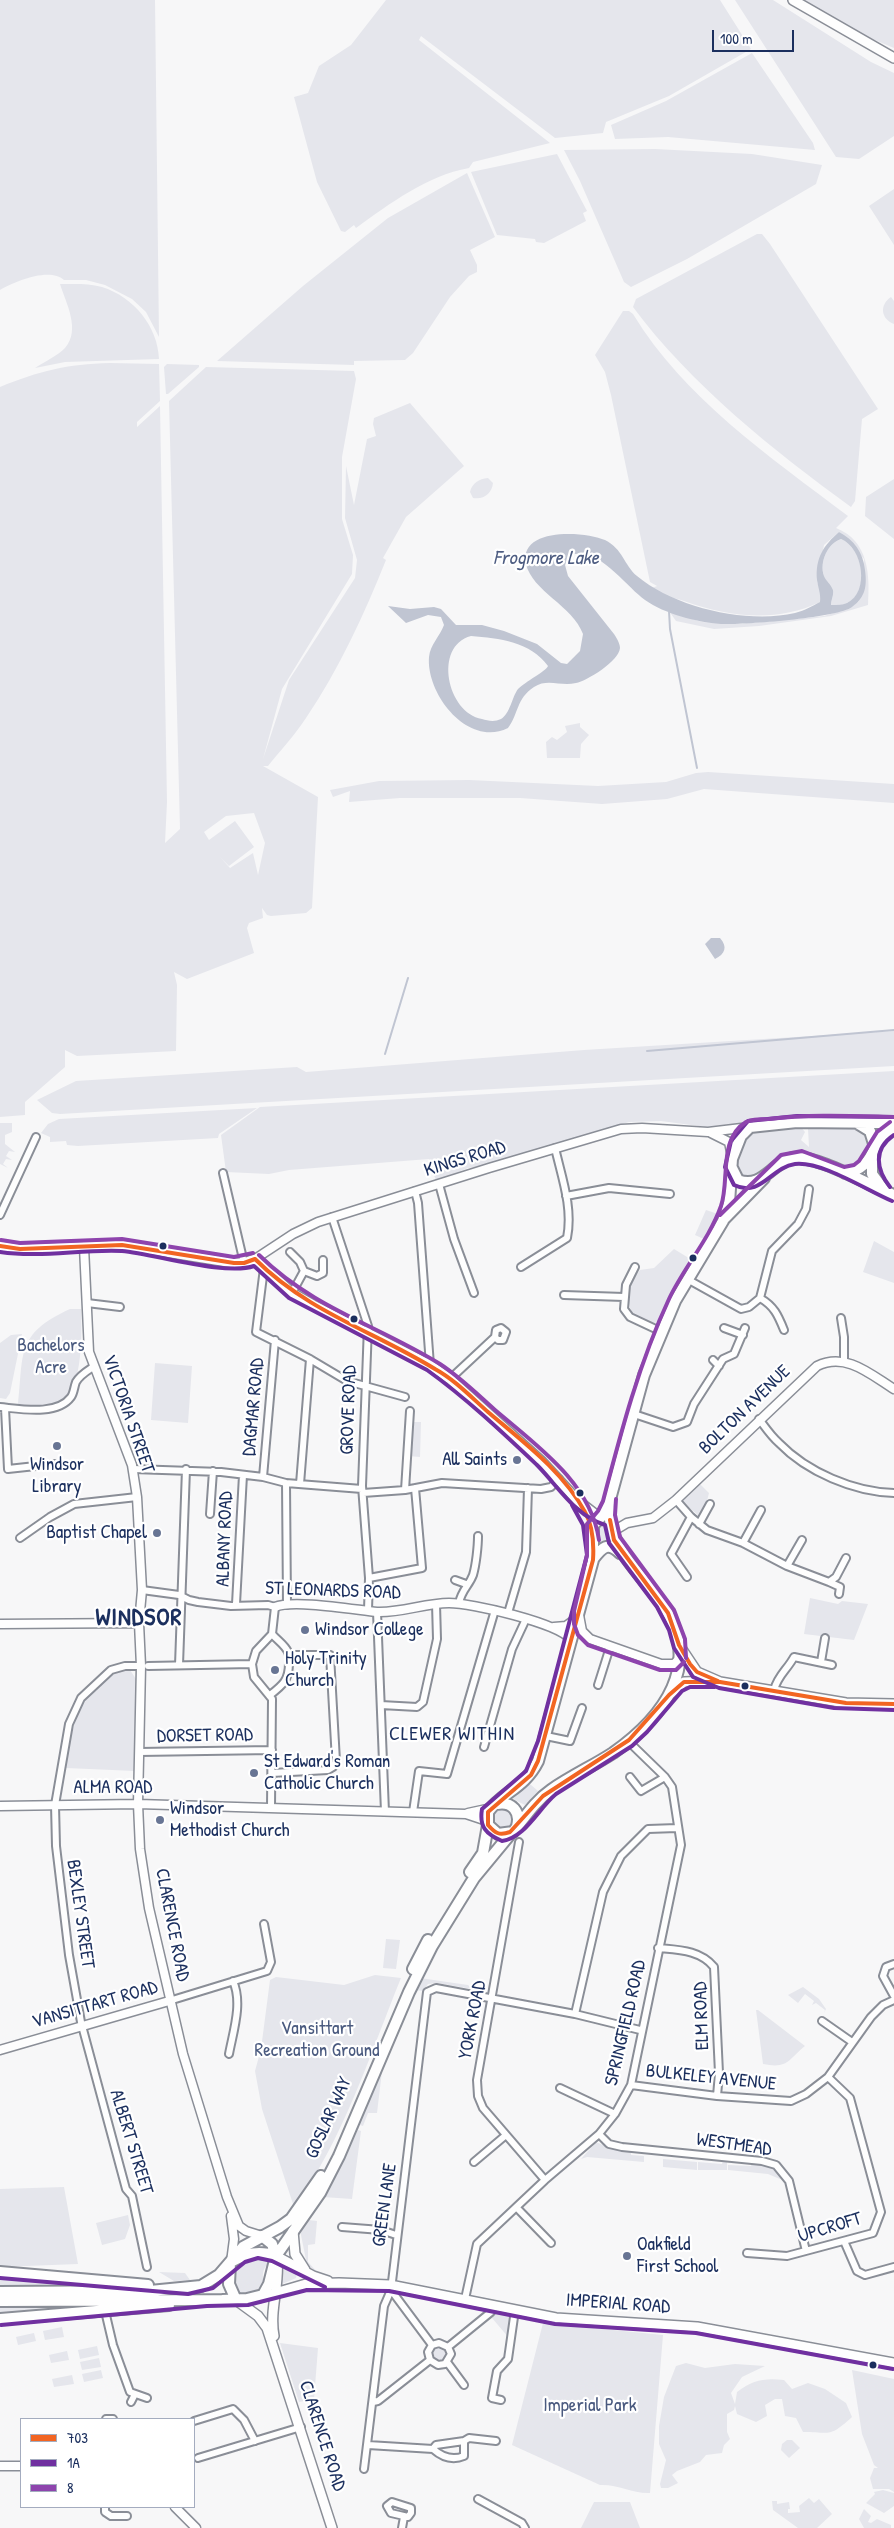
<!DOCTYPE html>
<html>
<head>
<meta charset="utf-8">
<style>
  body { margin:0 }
  #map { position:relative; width:894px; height:2528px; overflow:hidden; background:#f7f7f8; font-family:"Patrick Hand",sans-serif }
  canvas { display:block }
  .legend { position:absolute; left:20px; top:2418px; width:175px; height:90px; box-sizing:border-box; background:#fff; border:1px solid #a4acbf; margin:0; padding:6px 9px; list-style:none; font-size:15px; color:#1b2f5e }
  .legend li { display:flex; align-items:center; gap:10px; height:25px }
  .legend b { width:25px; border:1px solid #a4acbf }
  .scale { position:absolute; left:712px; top:30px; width:82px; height:22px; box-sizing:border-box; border:2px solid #1b2f5e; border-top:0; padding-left:6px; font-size:15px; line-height:18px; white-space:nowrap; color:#1b2f5e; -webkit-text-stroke:4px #fff; paint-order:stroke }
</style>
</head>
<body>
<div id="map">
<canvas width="894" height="2528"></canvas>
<ul class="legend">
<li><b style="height:6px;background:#f26522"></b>703</li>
<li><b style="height:6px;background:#7030a0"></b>1A</li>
<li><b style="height:6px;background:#8e44ad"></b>8</li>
</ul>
<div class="scale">100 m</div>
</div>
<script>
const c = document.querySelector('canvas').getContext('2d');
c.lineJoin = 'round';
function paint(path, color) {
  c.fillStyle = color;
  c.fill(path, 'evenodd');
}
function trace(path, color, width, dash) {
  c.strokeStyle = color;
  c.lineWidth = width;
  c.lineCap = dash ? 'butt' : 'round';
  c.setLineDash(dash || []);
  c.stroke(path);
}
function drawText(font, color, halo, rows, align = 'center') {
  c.font = font + ' "Patrick Hand",sans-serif';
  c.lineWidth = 4.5;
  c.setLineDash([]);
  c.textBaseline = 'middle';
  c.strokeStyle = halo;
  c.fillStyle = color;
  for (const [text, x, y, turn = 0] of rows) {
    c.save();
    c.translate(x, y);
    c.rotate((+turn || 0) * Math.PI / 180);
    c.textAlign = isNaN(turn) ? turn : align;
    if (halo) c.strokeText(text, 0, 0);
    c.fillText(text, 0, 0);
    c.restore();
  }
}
const green = new Path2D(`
  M0,0H155L159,337L146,312L132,299L105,285L86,280H64C50,267 15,281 0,290Z
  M386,0H720L751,49L669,96L606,122L603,133L555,138L421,36L419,40L550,143L473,162L469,168C426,176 391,203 356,228L354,225L345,232L341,231L317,182L294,97L308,93L319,66L351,45Z
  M735,0H773L871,62L894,73V136L859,159L836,157Z
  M800,0H894V48L858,33Z
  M752,53L813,143L815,150L668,137L615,139L611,125L666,101Z
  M655,149L752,154L822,165L816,184L687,259L631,287L624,282L580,181L564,150Z
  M557,154L587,211L583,213L586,221L544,243L536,242L535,239L497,235L471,172Z
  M467,173L495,237L470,250L477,265V272L469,276L450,297L413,353L405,360L354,361V365L217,361L303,286L388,218Z
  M894,189V245L869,206Z
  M757,234H762L770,244L878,409L862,419L855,501L851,507C774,451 690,384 633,307L636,299Z
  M60,284C74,284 88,283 102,287C134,297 158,327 159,359L65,362L35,368C44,362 57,356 65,348C81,330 66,303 60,284Z
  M891,297L894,301V324C881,319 879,305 891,297Z
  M623,311H629L633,314C684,398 770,457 848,516L836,528C869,541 870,575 868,605L831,616L759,626L714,629L676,621L669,611L702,622L741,624L824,616L850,608L859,601L864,559L839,532L824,545L817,582L821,592L820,602C776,623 729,617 684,601C674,598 661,595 652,588L657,586L650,582L611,395L605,372L595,355Z
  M110,363L159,364L160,401L137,422V427L160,406L167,802L165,843L180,829L169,401L206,367L354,371L356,379L342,457V519L353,555L352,574L282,689L263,759L289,680L355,578L357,560L345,518L346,466L354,505L367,439L376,436L373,424L374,418L410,403L464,466L406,517L383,558L386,560C364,615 339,669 306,718C295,735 280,751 268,766H263L318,797L312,908L306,913L271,916L267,915L262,908L263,918L249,923L247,928L254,953L187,979L174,972L177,985L176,1051L77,1056L65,1050V1067L25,1102V1115L0,1117V387C39,371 67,364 110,363ZM254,813L265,843L258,875L253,853L230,868L220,857L229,866L254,847L235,821L209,840L204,832L226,816Z
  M167,364L199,365V367L168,394H166L164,367Z
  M488,478L493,483C492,493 484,500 473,498L470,492C472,483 479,479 488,478Z
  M894,479V539L865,516L866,497Z
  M841,539C863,548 871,592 847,603C842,605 836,605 831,605C831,600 834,595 833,590C831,584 826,581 824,576C819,562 828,543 841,539Z
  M580,723V727L589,735L581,744L580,758H547L546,742L552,737L557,740L567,732L565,726Z
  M708,772L894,784V803L704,789L667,799L602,804L520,798H400L349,802L350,791L333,797L330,790L379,781L469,780L598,786L666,782L696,773Z
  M894,1031V1066L60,1114L52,1113L37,1100L76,1081L297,1067L306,1072L584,1050Z
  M894,1071V1118L876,1121L811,1116L706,1127L661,1121L629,1122L488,1165L468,1168L436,1181L429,1159L289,1170L269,1174L226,1172L221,1135L260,1107Z
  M257,1108L219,1134L218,1138L78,1146L67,1145L66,1141L50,1142V1137L41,1133L48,1124L59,1119Z
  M0,1123H12V1132L5,1135V1144L15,1152L9,1151L6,1156L12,1160L6,1159L3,1164L8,1168L0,1164Z
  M821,1125L865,1128L871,1144L863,1164L851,1171L804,1154L760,1176L745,1181L737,1172C738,1163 738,1153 740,1145C746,1124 784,1127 800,1126L805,1132L801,1140L809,1147L808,1129L810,1126Z
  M706,1210L718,1214L704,1239L695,1235Z
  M874,1241L894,1252V1283L863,1272Z
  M674,1249L692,1260L662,1318L655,1323C622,1322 623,1289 640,1270L654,1268Z
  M70,1309H81C82,1330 83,1388 63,1401C49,1410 33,1406 18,1405C24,1354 15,1334 70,1309Z
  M22,1334L10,1393L6,1399L0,1398V1343L11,1335Z
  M155,1363L192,1366L188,1423L151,1420Z
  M409,1422H421L420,1457L408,1456Z
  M700,1484L709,1493L705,1509L699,1516L682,1502Z
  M600,1522L607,1524L610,1543L598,1547L596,1525Z
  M810,1598L838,1604L842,1601L868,1604L854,1640L804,1634Z
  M130,1670L136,1679L135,1771L66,1768C71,1735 74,1705 103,1682C111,1675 119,1670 130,1670Z
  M530,1784L538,1791L525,1805L513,1799V1796Z
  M495,1807L514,1810L513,1827L505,1831L493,1827L490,1813Z
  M386,1939L400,1940L396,1969L383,1968Z
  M375,1975L401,1978C370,2054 343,2141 294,2207L262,2109L255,2071L261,2049L270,1980L276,1977L344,1985Z
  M420,1978L468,1985L472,1989L437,1983L428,1984L423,1991L415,1990Z
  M803,1987L819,1999L826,2009L824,2013L825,2010L816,2003L812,2005L814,2001L805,1994L798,2003L788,1995Z
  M756,2010H758L805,2046C788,2060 788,2069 763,2064Z
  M380,2070L382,2071L377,2113H368L363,2126L360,2125L358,2130L361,2131L352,2199L323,2197L343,2163L357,2131L355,2130Z
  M596,2142L612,2149L631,2152V2155L644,2156V2162L587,2157L581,2159Z
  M663,2159L697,2162V2170L663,2167Z
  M723,2160H727V2170H698V2162L722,2164Z
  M751,2163C769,2164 777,2167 787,2182L768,2174L728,2170V2165L751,2166Z
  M64,2187L78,2264L0,2267V2189Z
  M128,2215L130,2225L125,2239L102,2245L96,2223Z
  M309,2220L317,2221L315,2244L308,2245V2262L319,2274L307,2265L300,2230Z
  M265,2257L269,2263C262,2269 262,2275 264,2284L259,2292L245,2294L238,2291C230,2279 235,2261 249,2258C254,2257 260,2258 265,2257Z
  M284,2266L297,2273L296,2278L280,2285Z
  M159,2272L185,2273L190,2280L174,2281Z
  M0,2278L145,2286L0,2289Z
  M146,2303L0,2316V2306H4Z
  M500,2312L507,2314L511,2321L509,2338L492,2318L496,2313Z
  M543,2323L663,2335L650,2493C633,2494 618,2484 600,2485L512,2445Z
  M62,2327L64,2337L45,2340L43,2331Z
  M34,2333L36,2341L18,2345L16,2337Z
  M280,2343L318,2348L314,2399L299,2402Z
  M97,2346L99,2355L80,2359L78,2350Z
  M431 2354a8 8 0 1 1 16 0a8 8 0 1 1-16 0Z
  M67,2351L69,2360L51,2363L49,2355Z
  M99,2358L101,2367L82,2370L80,2362Z
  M686,2363L705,2368L735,2364L765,2366L742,2377L731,2393L735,2404L737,2392C753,2380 764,2378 784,2380L792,2389L808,2383L825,2389L846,2403L852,2417C829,2438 831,2432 803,2432L796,2418L785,2416L782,2399H775L765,2405L767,2416L756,2422L737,2414L735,2406L734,2410L727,2414V2432L730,2439L724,2445L722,2453L706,2455L700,2462L677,2471L672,2475L678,2483L668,2488H661L660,2484L666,2460L659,2444V2426L664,2397L676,2366Z
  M101,2370L103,2378L84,2382L82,2374Z
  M852,2370L894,2379V2492L889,2489H873L870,2478L874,2468H878L874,2465L862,2434Z
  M72,2375L74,2384L54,2387L52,2379Z
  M787,2440H792L800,2448L789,2458L781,2450L782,2444Z
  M883,2490L894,2493V2506L884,2513L866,2503L875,2494L874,2492Z
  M809,2498L814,2503L819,2499L832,2514L817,2528H798L773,2510L772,2501H777V2504L789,2502L790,2509H788V2513L800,2512L799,2506Z
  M594,2502H630L640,2528H581Z
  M864,2509L871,2516L868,2522L871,2523L877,2519L891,2525V2528H864L859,2519Z`);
const water = new Path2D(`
  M839,532C854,540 863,552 865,570C867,585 866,597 852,607C837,618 742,625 721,624C696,622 665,614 645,600C626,587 596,543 570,556L565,565L568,576L614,634C616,637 620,643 620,648C619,661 587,681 576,683C561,687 548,678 534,687C516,699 519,713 508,728C468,748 426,694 429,657C430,645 440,636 444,625L441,617L428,615L406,623L388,606L410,609L434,607L441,609L456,625H482L504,631L537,644L561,663L567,664L580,651L583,634C573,606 532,591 526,564C518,527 585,531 605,540C623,549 624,565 637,576C675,608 748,624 795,613C804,611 812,606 820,602C821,593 818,588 817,580C815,558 824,545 839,532ZM841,539C863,548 870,592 847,603C842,605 836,605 831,605C831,600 834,595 833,590C831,584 826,581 824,576C819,562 828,543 841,539ZM471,636C499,638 531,642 548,666C546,671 525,682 518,689C512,697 510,714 501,719C495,722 488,721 482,719C447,713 433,646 471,636Z
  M711,938H720C728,947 725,954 715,959L705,944Z`);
const stream = new Path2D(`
  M669,611L670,629L697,768
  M647,1051L894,1030
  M385,1054L408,978`);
const minor = new Path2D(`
  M223,1173L244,1263
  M439,1184L454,1239L474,1293
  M415,1191L418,1203L430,1365
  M566,1196L609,1188L670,1194
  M0,1215L36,1137
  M332,1217L368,1326L362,1486L369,1578L368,1610
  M290,1252L300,1262L304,1271L317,1276L323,1273V1260
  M521,1267L567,1238C573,1208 562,1178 555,1148
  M635,1267L626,1285L624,1309L630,1317L662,1332
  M264,1268L256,1332L310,1359L347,1381L405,1397
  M687,1279L741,1309L749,1307L760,1298L772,1251L798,1224L806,1209L809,1189
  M292,1293L304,1271
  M564,1295L624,1297
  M760,1298C774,1306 778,1315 784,1330
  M87,1303L120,1307
  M841,1318L844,1337V1360
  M724,1328L743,1335
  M713,1360L719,1366
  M450,1379L495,1337L496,1330L501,1328L506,1332L503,1340H498L495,1337
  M0,1407C21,1409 57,1416 71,1397C74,1393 74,1387 76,1382C80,1375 87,1371 93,1367
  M5,1408L8,1469L54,1464
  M634,1414L673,1427L687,1422L694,1404L723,1359L734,1354L745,1328
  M759,1419C765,1427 771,1436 779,1443C807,1472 854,1492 894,1493
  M133,1469L221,1472L263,1477L286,1483L362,1489
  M263,1477L275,1340
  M286,1483L287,1605
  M300,1484L310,1359
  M405,1490L410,1411
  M363,1493L405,1490L442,1483L541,1489L551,1487L559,1479
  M676,1500L691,1517L707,1530L743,1543L787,1566L829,1582L836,1577L846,1558
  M210,1514L213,1471
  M699,1524L710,1504
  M20,1538L50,1517L74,1504L137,1497
  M743,1543L761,1510
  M787,1566L802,1540
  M687,1577L671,1554L691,1517
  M369,1578L422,1568L415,1488
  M455,1580L466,1584
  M829,1582L840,1587L839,1594
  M142,1590L179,1595L189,1600L198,1602L231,1606L268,1605L275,1607L272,1634L256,1651L252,1664L148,1666
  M459,1603C462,1589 469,1586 473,1575C476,1565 478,1546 478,1536
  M236,1604L243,1475
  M377,1612L385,1812
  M508,1613L526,1552L528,1488
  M821,1662L825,1638
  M252,1664L254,1677L272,1699L271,1807
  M179,1665L186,1469
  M141,1666H125L111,1670L81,1698L69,1724L55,1805L56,1846L69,1955L81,2022L126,2189L132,2196L147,2267
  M598,1685L610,1647
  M774,1690C778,1675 787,1670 794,1657L832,1665
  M270,1695C283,1685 289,1680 289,1663C289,1659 290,1656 288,1652C285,1645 277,1640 272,1634
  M381,1705L417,1707L423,1702L437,1639L436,1604
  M546,1736L570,1741L582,1708
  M484,1747L512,1649L526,1619
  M139,1752L272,1750
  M272,1773L328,1770L333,1767L336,1761L330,1655H290
  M630,1777L641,1791L665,1777
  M413,1812L419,1771L447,1774L495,1610
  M519,1842L477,2080L478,2096L483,2108L545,2180
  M658,1948C679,1950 700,1950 714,1967L719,2073L717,2096
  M894,1964L886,1967L883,1976L894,1996
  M169,2001L267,1971L271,1962L264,1924
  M575,2014L603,1892L621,1856L648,1829L677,1828
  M822,2021L852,2042
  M229,2054C233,2032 243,2003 233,1981
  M631,2085L717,2096L791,2101L806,2094L828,2077L871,2017L883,2005L894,2000
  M560,2088L615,2114
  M599,2134L609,2144L622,2147L762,2161L776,2165L789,2181L806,2251
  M474,2162L506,2135
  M517,2208L551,2243
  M342,2227L381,2230L396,2235
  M844,2241L857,2271L865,2275L894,2267
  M747,2253L787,2256L873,2233L881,2212L850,2098L828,2077
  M391,2290L432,2345
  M465,2299L477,2244L545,2180L599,2134L615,2114L631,2085L681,1845L672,1787L665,1777L628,1741
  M105,2311L113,2345L130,2392L147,2398
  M448,2347L491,2312L495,2306
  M447,2362L464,2385
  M501,2400L492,2398L497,2371L508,2359L515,2310
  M131,2402L135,2394
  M373,2402L378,2401L430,2360L428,2352L432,2345L439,2343L448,2347L451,2354L445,2364L438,2365L430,2360
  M106,2419H113
  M194,2421L233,2409L244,2420L255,2441
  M464,2441L469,2438L496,2441
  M368,2445L433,2449L436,2445L464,2441V2456C452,2461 442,2457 433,2449
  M198,2458L301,2427
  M364,2469L384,2306L391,2290L427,1992L436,1988L575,2014L640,2030
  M478,2499L522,2523L525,2528
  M392,2502L411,2508V2513L408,2517L391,2513L387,2506Z
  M105,2507V2512L111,2516H127
  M402,2528L404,2517`);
const tertiary = new Path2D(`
  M711,1133L729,1142L732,1157
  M84,1247L89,1352L132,1465L137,1497L142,1590L139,1623L141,1666L138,1804L140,1849L149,1908L183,2054L227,2197L239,2226L246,2231L262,2236
  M255,1259L293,1234L318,1222L489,1168L621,1129L642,1128L708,1132L750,1127
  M612,1532L627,1523L653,1518L676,1500L817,1366C846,1352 870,1374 894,1389
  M275,1607C293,1599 356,1610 377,1612C402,1613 425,1603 449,1603C471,1603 560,1623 571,1640
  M579,1615L582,1631L590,1639L661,1664H674L680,1658
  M0,1624L139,1623
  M554,1627L566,1626L577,1618
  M0,1806L138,1804L466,1814L487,1821
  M468,1813L491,1808
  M0,2050L169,2001
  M231,2262L234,2239L231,2216
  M0,2466H21
  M175,2507L196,2528`);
const secondary = new Path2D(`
  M793,0L894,58
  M0,1246L20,1249L122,1245L234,1263H244L255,1259L292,1293L313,1305L430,1365L450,1379L542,1462L578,1501L600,1518
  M679,1645L697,1672L720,1682L846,1703L894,1704
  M670,1694L684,1682L712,1681
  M293,2231L295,2254L305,2270
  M276,2256L313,2276L328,2281
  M258,2298L306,2284L339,2283L390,2285L556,2318L697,2327L894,2363
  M236,2300L258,2316L267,2328L332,2528
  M274,2336C269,2310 280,2285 277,2259`);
const primary = new Path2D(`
  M875,1147L882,1136L894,1127
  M872,1155V1174L883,1189
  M732,1168L738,1180C762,1190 772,1162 793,1158C816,1154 870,1186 894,1195
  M845,1173C861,1171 869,1162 875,1147L870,1131L857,1123
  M725,1218L764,1178
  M609,1503C607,1549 639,1570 662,1604C704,1664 664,1717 613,1753C593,1766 571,1776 551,1790C535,1801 525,1817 513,1832L498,1834L488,1825V1812C502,1792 524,1789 538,1761L593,1560V1525L603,1515L609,1503L644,1375L675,1301L723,1221L729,1203L732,1159L741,1136L750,1127L797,1122L894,1123
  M593,1559C602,1548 607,1541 620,1553
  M497,1804C512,1801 521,1812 517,1826
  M470,1872L483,1853L488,1825
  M413,1969L428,1940
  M262,2236L272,2244L276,2256
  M231,2262C247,2253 259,2250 276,2256
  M230,2263L229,2284L236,2300
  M0,2272L148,2285
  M0,2292L150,2291L201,2286L219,2275L243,2247L280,2227L291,2219L321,2176
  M0,2301L222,2300L247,2299L263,2295L269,2284L276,2256L320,2193L339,2156L409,1992L432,1946L474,1878L512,1832
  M0,2319L169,2305`);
const bus1 = new Path2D(`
  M0,1246L20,1249L122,1245L234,1263H244L255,1259
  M255,1259C308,1312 373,1331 435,1369C455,1380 471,1397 488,1412C522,1441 563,1471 585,1512C593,1526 594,1544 593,1560L538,1761L531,1775L488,1812V1825C495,1833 499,1836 510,1832L543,1796L629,1740L669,1695L684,1682H720L846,1703L894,1704
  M610,1520L614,1540L668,1613L679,1645L690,1664L697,1672L718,1681`);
const bus2 = new Path2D(`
  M890,1187C876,1169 873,1149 894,1135
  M892,1201C866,1190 822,1161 795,1164C771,1167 761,1198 734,1185L725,1167L731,1141L748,1121L797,1116L894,1117
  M0,1252C41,1258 81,1249 122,1251C155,1254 226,1276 254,1266L289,1298L427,1370C466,1398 502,1432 537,1465C558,1486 575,1516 605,1525L609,1543L657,1607L669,1630L674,1648L693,1677L719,1688L834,1708L894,1710
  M572,1505L583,1525L587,1555L538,1741L526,1771L482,1809C479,1827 486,1834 502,1841C525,1838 538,1809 556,1794L632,1746L647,1732L682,1691L690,1687H715
  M0,2278L188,2294L213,2288L245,2262L258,2258L272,2261L325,2287
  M1,2325L207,2306L248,2305L307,2290L389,2291L555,2324L696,2333L893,2369`);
const bus3 = new Path2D(`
  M720,1215L781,1155L802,1151L844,1167L854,1165L859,1161L877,1132L890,1122
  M1,1240L20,1243L122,1239L234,1257L253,1253
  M259,1255C314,1309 377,1325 440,1364C460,1377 477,1394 495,1410C536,1445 591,1483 599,1540
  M616,1499L615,1515L620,1537L674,1610L685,1639L686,1658
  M684,1662L676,1670H660L588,1645L578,1635L574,1624V1611L587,1555V1524L598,1511L603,1501C621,1432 639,1363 669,1299C684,1267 709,1240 721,1206C730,1180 718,1139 746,1122C752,1119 762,1119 769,1119C810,1114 852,1116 894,1117`);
const markers = [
  [163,1246,4.5,"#1b2f5e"],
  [693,1258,4.5,"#1b2f5e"],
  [354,1319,4.5,"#1b2f5e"],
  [57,1446,5,"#687594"],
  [517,1460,5,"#687594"],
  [580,1493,4.5,"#1b2f5e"],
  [157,1533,5,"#687594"],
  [305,1630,5,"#687594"],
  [275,1670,5,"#687594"],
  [745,1686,4.5,"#1b2f5e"],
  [254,1773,5,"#687594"],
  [160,1820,5,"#687594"],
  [627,2256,5,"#687594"],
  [873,2365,4.5,"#1b2f5e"]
];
const streetNames = [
  ["KINGS ROAD",465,1159,-17],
  ["DAGMAR ROAD",254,1407,-85],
  ["GROVE ROAD",349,1410,-88],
  ["BOLTON AVENUE",745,1410,-44],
  ["VICTORIA STREET",128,1414,71],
  ["ALBANY ROAD",225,1539,-88],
  ["ST LEONARDS ROAD",333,1591,2],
  ["DORSET ROAD",205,1736,-1],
  ["ALMA ROAD",113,1788],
  ["BEXLEY STREET",80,1914,82],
  ["CLARENCE ROAD",172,1925,79],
  ["VANSITTART ROAD",95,2005,-16],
  ["ELM ROAD",702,2016,-92],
  ["YORK ROAD",473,2020,-79],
  ["SPRINGFIELD ROAD",626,2023,-77],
  ["BULKELEY AVENUE",711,2078,6],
  ["GOSLAR WAY",329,2118,-66],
  ["ALBERT STREET",131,2142,73],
  ["WESTMEAD",734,2145,8],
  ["GREEN LANE",385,2205,-82],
  ["UPCROFT",830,2228,-17],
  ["IMPERIAL ROAD",618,2304,4],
  ["CLARENCE ROAD",322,2436,72]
];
const parkNames = [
  ["Bachelors",51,1346],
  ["Acre",51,1368],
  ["Vansittart",317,2029],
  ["Recreation Ground",317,2051],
  ["Imperial Park",590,2406]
];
const poiNames = [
  ["All Saints",507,1460,"right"],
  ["Windsor",57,1465,"center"],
  ["Library",57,1487,"center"],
  ["Baptist Chapel",147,1533,"right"],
  ["Windsor College",315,1630],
  ["Holy Trinity",285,1659],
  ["Church",285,1681],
  ["St Edward's Roman",264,1762],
  ["Catholic Church",264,1784],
  ["Windsor",170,1809],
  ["Methodist Church",170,1831],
  ["Oakfield",637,2245],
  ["First School",637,2267]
];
const waterNames = [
  ["Frogmore Lake",546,559]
];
const neighbourhoodNames = [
  ["CLEWER WITHIN",452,1735]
];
const districtNames = [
  ["WINDSOR",139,1619]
];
paint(green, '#e5e6ec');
paint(water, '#c0c5d2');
trace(stream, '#c0c5d2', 2);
trace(minor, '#8a8e97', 10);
trace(tertiary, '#8a8e97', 11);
trace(secondary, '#8a8e97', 12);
trace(primary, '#8a8e97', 14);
trace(minor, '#fefefe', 6);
trace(tertiary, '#fefefe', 8);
trace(secondary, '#fefefe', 9);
trace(primary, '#fefefe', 10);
trace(bus1, '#f26522', 4);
trace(bus2, '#7030a0', 4);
trace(bus3, '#8e44ad', 4);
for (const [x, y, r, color] of markers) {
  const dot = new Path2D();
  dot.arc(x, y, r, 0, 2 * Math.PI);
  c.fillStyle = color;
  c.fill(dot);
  trace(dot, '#fff', 2);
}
drawText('19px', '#1b2f5e', '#fff', streetNames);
drawText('19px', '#4a5a7f', '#fff', parkNames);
drawText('19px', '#1b2f5e', '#fff', poiNames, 'left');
drawText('italic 20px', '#4d5c81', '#fff', waterNames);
c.letterSpacing = '1px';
drawText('20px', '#1b2f5e', '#fff', neighbourhoodNames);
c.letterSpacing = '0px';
c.letterSpacing = '1px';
drawText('bold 24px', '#1b2f5e', '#fff', districtNames);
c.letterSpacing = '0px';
</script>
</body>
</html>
